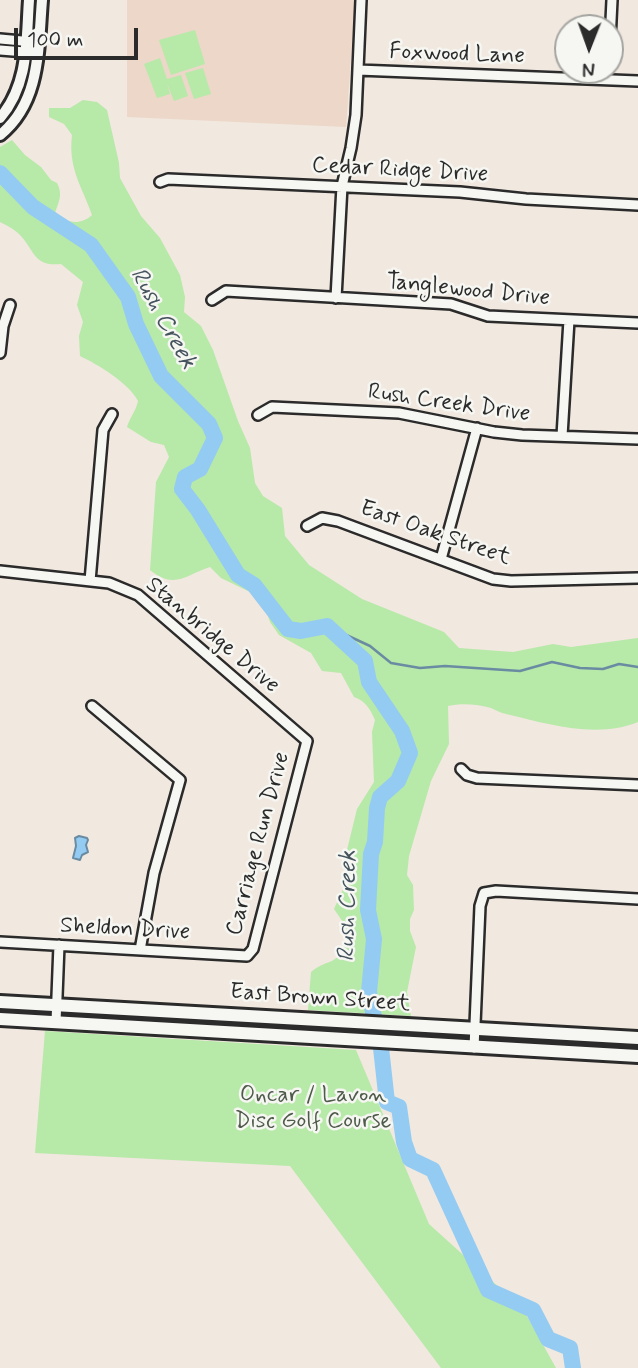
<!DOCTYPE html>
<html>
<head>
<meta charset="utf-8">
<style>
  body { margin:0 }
  #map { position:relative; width:638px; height:1368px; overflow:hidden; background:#f1e8df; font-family:Mynerve,sans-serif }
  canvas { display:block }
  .north { position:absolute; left:554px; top:14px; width:70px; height:70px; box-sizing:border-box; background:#f6f6f2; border:2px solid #a5a5a2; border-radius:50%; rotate:181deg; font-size:19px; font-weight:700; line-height:28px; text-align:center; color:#2b2b2b }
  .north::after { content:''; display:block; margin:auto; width:24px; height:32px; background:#2b2b2b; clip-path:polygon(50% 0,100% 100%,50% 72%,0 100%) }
  .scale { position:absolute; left:14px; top:28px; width:124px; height:32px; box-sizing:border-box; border:4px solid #2b2b2b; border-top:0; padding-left:9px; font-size:21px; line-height:24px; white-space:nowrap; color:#2b2b2b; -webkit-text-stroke:5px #f6f6f2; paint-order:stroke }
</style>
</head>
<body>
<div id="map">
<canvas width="638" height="1368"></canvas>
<div class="north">N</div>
<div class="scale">100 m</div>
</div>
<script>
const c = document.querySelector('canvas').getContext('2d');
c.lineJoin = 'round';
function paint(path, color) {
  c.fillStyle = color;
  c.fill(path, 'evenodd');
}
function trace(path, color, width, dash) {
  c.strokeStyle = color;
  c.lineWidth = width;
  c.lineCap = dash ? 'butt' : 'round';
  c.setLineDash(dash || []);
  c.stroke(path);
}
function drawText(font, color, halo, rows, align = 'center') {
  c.font = font + ' Mynerve,sans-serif';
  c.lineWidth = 5;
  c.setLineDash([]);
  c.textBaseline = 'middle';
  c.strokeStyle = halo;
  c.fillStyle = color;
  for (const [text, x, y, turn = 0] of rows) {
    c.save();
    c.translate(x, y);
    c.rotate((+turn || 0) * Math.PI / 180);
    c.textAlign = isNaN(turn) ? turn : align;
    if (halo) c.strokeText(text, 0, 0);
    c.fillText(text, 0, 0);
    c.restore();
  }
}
const built = new Path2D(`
  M127,0H355L346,127L127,117Z`);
const green = new Path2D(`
  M195,30L205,64L171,75L159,40Z
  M160,58L167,79L181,75L188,96L174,101L167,83L170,94L157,98L144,64Z
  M203,68L211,94L194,99L185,73Z
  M83,100L97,102L107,110L119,163L120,178L141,216L160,238L180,275L185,297L184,312L201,326L213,350L238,421L250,448L255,483L263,496L282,508L285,536L309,565L362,599L444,632L459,648L513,652L553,644L571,647L638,638V722C596,739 548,724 506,714C501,713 496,710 491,708C478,704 461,703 448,706L449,744L431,781L409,856L407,875L413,885L414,910L410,919V931L416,947L407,992L411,1016L308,1010L311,972C331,956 333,970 348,940L345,925L334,909L347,880L345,858L357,809L374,782L372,732L375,720C370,709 366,701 354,697L341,673L322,671L311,653L279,635L270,622L264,605L250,592L221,578L210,567C185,575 175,590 150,570L156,482L169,457L164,445L151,442L127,427C130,417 136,411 138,401C129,383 97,364 80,356L79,336L83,322L77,305L83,282L61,264C33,267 35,250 19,234C14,229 6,225 0,222V147L12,140L25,155L41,167L51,180L57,183C63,194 59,201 55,213C66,223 80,226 92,215C82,186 68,169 72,135L64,124L49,117V108H70Z
  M45,1031L356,1050L429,1224L523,1309L556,1368H441L290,1166L35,1153Z`);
const water = new Path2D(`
  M79,836L87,838L88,840L86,845L88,852L82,855L80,860L73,858L76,846L75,838Z`);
const stream = new Path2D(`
  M327,626L370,646L391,663L420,668L445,666L520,671L552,662L580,668L603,669L619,664L638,667`);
const river = new Path2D(`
  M0,173L33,207L91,245L128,297L136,324L161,376L209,424L215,438L200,469L185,477L182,489L198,510L238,575L254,585L288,629L301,631L327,626L365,661L369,682L402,731L410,753L398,781L380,797L377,808L375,842L371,854L368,910L374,939L369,992L374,1017
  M381,1048L387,1102L399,1107L404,1142L410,1159L433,1170L488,1290L533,1310L548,1339L570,1348L573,1368`);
const minor = new Path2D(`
  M0,39L33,42
  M610,41L612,0
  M0,50L38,53
  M358,70L638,81
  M160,182L168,179L460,192L526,199L638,205
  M336,298L342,186L351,148L356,115L361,0
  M212,300L226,291L451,304L488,316L638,323
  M0,353L3,326L10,305
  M258,415L272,407L399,413L494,432L522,435L638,439
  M562,436L569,320
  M307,526L322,518L338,521L493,579L511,581L638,578
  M441,559L477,428
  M0,571L109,583L138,595L307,741L253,949L247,956L0,942
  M90,581L103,430L112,414
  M92,706L180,780L154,873L140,950
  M461,769L467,775L477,778L638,785
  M56,1022L59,945
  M474,1048L480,906L484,893L496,891L638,899`);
const tertiary = new Path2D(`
  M0,118C29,84 26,42 29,0
  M0,135C41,102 38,48 42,0`);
const secondary = new Path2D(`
  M0,1002L638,1038
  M0,1019L638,1056`);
const streetNames = [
  ["Foxwood Lane",457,55,2],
  ["Cedar Ridge Drive",400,171,3],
  ["Tanglewood Drive",468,291,6],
  ["Rush Creek Drive",449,404,8],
  ["East Oak Street",435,534,19],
  ["Stanbridge Drive",212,636,40],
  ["Carriage Run Drive",259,844,-75],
  ["Sheldon Drive",125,930,3],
  ["East Brown Street",320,999,4]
];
const parkNames = [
  ["Oncar / Lavon",313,1096],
  ["Disc Golf Course",313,1122]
];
const waterNames = [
  ["Rush Creek",162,319,61],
  ["Rush Creek",349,906,-89]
];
paint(built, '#ecd7c8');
paint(green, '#b7e9a9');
paint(water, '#94cbf2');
trace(water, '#6a8ba2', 2);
trace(stream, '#6a8ba2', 2.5);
trace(river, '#94cbf2', 16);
trace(minor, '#2b2b2b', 14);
trace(tertiary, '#2b2b2b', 16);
trace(secondary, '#2b2b2b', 18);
trace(minor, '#f6f6f2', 9);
trace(tertiary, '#f6f6f2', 10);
trace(secondary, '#f6f6f2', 12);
drawText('23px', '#2b2b2b', '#f6f6f2', streetNames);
drawText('23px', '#4e5a4a', '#f6f6f2', parkNames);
drawText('italic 24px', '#45535d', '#f6f6f2', waterNames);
</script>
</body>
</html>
